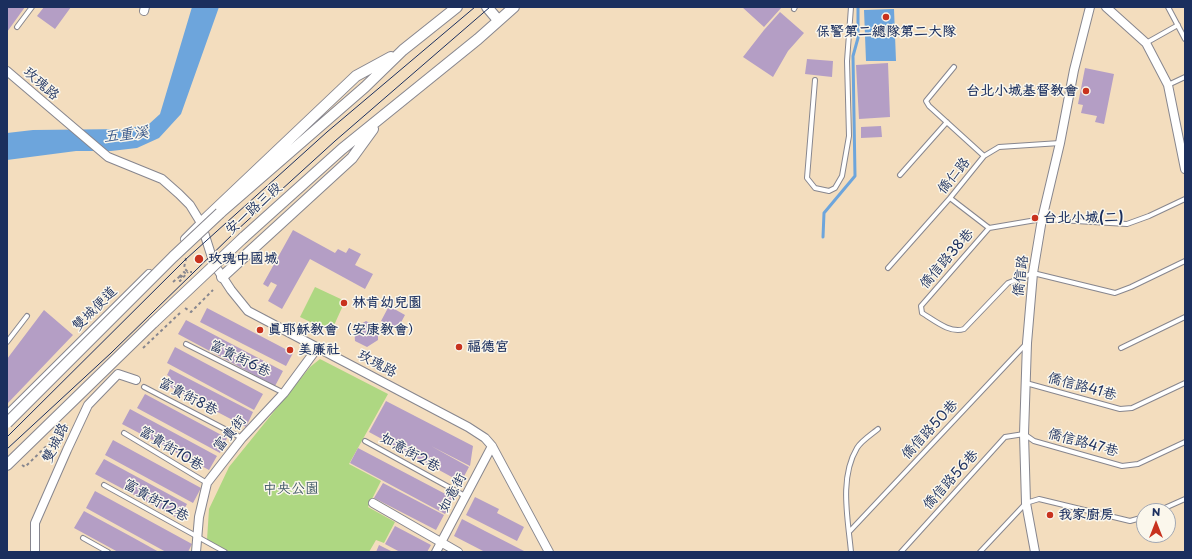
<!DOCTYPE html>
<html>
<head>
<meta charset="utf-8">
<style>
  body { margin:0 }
  #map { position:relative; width:1192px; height:559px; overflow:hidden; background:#f3ddbe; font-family:"Playpen Sans",sans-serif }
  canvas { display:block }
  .frame { position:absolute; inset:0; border:8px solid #1b2f5e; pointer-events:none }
  .north { position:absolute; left:1136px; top:503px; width:40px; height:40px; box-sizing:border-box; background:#fbf7ec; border:1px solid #a1a7b3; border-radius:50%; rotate:0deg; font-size:11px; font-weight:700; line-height:16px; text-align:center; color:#1b2f5e }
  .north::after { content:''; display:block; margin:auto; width:14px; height:18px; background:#c8321e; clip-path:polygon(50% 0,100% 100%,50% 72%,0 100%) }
</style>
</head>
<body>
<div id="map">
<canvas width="1192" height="559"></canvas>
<div class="frame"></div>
<div class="north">N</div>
</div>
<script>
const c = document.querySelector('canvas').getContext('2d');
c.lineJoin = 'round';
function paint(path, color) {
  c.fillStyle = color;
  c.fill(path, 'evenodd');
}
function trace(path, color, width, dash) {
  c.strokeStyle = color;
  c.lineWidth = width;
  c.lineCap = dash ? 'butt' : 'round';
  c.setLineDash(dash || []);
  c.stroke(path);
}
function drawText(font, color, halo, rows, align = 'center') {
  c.font = font + ' "Playpen Sans","LXGW WenKai TC",sans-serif';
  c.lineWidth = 3;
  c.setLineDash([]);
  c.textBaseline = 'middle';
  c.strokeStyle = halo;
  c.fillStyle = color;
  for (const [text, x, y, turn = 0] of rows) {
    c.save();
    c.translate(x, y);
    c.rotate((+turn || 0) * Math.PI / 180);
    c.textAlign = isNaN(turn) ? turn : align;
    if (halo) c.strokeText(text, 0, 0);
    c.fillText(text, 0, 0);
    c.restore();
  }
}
const green = new Path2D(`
  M315,287L345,301L331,332L300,317Z
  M320,359L388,394L349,464L381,481L368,507L395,522L384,543L376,540L369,552H230L207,540L209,509L229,467L310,367Z`);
const water = new Path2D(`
  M192,7H219L181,114L159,138L137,148L111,151H76L7,160V133L33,130L125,129L149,124L160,114Z
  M894,9L896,61H866L864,10Z`);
const stream = new Path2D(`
  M823,237L824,213L855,176L853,56L858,38V7`);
const building = new Path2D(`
  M7,7H25L7,32Z
  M44,7H71L55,29L37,16Z
  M742,7H782L764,27Z
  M780,12L804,33L788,51L773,77L743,57L764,30Z
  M807,59L833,61L832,77L805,74Z
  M888,63L890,117L859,119L856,65Z
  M1085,68L1114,74L1104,124L1095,122L1097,116L1081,113L1083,105L1078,104Z
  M881,126L882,137L861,138V127Z
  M293,230L335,253L338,249L346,253L349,248L361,254L355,265L373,274L365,289L310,259L282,309L268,301L277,285L271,282L268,287L263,284Z
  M389,306L405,315L397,330L381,321Z
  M207,308L293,353L286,366L200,322Z
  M44,310L73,335L7,404V359Z
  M186,320L283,371L275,386L178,334Z
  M366,321L378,327V340L367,347L355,341L354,328Z
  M175,347L263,394L254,410L167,363Z
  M170,369L253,412L246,427L166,385L170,377L167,375Z
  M145,394L227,438L220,453L137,408Z
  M386,401L473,446L470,466L431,446L469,467L461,482L369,432Z
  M130,409L217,456L209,470L122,424Z
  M113,440L201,488L193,503L105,455Z
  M358,448L453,498L445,514L350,463Z
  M104,459L187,504L179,519L95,474Z
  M383,483L444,515L436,530L374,498Z
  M95,491L192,544L188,552H166L86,508Z
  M475,497L499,509L497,513L524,527L517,541L466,515Z
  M84,511L132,537L159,552H118L74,528Z
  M462,519L485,531L526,552H485L454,536Z
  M395,526L431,545L427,552H400L385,544Z
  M379,545L393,552H376Z`);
const path = new Path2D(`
  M186,258L184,268L188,272H192
  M179,277L184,272L185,273L179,279L180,281L188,272
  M173,282L179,277
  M185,308L191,312L213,290
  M143,348L180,313
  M22,465L25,467L69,424`);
const service = new Path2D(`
  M1168,7L1185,39
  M794,9L795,7
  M17,27L32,7
  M1146,43L1178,25
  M954,67L926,101L929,106L984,156
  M815,80L807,178L815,188L829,191L835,188L842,176L849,136L847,61L851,7
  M1168,85L1185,77
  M900,175L947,122
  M950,198L989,228
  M1185,199L1149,216L1127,224L1042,219L989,228L921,306L922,313C934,320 950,334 964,329L1008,283L1033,273L1115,293L1131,287L1185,261
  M888,268L950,198L984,156L999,147L1060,143
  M7,342L27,316
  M186,344L284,393
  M1121,348L1185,317
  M1026,383L1120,409L1132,408L1185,383
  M144,387L242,438
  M124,433L207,483
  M365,441L465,496
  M104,485L225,552
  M1158,511L1185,499
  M849,532L1025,345
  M83,538L108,552
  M851,552C848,519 839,478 857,448C861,441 872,434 878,429
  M901,552L1005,437L1024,434L1034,441L1122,466L1138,464L1185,442
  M980,552L1026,503L1039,499L1130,521L1144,517`);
const minor = new Path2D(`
  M1106,7L1146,43L1168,85L1185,169
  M144,11L145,7
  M7,71L108,157L162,179L179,194L190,205L201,223L214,264L231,290L248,311L468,427L485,438L492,446L549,552
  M185,239L201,223
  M7,415L149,274
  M373,503L458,552
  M35,552V523L67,450L88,405L118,374L136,380
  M196,552L199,517L207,483L242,438L284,393L318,347
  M436,552L492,446
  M1035,552L1026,503L1024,434L1027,343L1033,273L1042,219L1060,143L1074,70L1090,7`);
const tertiary = new Path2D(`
  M487,7L498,20
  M220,213L365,87L403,50L457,7
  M201,223L356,76L391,57
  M243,238L342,149L478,39L514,7
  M222,277L352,158L373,129
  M7,465L154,322`);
const tram = new Path2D(`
  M7,437L186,259L327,132L475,7
  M7,449L111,353L236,231L335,141L490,7`);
const tertiaryBridge = new Path2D(`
  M154,322L243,238
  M7,423L173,257L220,213`);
const markers = [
  [886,17,4,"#c8321e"],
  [1086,91,4,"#c8321e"],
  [1035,218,4,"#c8321e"],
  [199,259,5,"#c8321e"],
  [344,303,4,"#c8321e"],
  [260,330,4,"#c8321e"],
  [459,347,4,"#c8321e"],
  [290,350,4,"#c8321e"],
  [1050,515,4,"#c8321e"]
];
const poiNames = [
  ["保警第二總隊第二大隊",886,32,"center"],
  ["台北小城基督教會",1078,91,"right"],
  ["台北小城(二)",1043,218],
  ["玫瑰中國城",208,259],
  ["林肯幼兒園",352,303],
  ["真耶穌教會（安康教會）",268,330],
  ["福德宮",467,347],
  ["美廉社",298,350],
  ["我家廚房",1058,515]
];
const streetNames = [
  ["玫瑰路",41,84,41],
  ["僑仁路",954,176,-51],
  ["安一路三段",254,209,-42],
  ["僑信路38巷",947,259,-49],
  ["僑信路",1021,276,-83],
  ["雙城便道",95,309,-45],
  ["富貴街6巷",240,359,26],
  ["玫瑰路",377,364,28],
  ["僑信路41巷",1082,387,15],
  ["富貴街8巷",188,397,28],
  ["僑信路50巷",930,430,-47],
  ["富貴街",230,434,-50],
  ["雙城路",56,443,-65],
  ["僑信路47巷",1083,443,15],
  ["富貴街10巷",171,449,31],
  ["如意街2巷",410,453,29],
  ["僑信路56巷",951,480,-48],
  ["如意街",453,493,-62],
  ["富貴街12巷",156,501,29]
];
const parkNames = [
  ["中央公園",291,489]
];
const waterNames = [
  ["五重溪",126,135,-7]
];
paint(green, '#aed782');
paint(water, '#6da5dc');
trace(stream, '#6da5dc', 3);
paint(building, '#b49ec5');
trace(service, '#87868e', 6);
trace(minor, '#87868e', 10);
trace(tertiary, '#87868e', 12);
trace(path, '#87868e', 2, [3, 3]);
trace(service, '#fff', 4);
trace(minor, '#fff', 8);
trace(tertiary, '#fff', 10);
trace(tram, '#1b2f5e', 1);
trace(tertiaryBridge, '#87868e', 12, []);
trace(tertiaryBridge, '#fff', 10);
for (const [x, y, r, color] of markers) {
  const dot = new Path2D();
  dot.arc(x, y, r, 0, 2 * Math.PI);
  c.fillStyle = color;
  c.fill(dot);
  trace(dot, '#fbf7ec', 1.5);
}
drawText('bold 14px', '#1b2f5e', '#fbf7ec', poiNames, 'left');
drawText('14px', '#1b2f5e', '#fbf7ec', streetNames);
drawText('14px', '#405967', '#fbf7ec', parkNames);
drawText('italic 15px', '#38588a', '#fbf7ec', waterNames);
</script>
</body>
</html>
